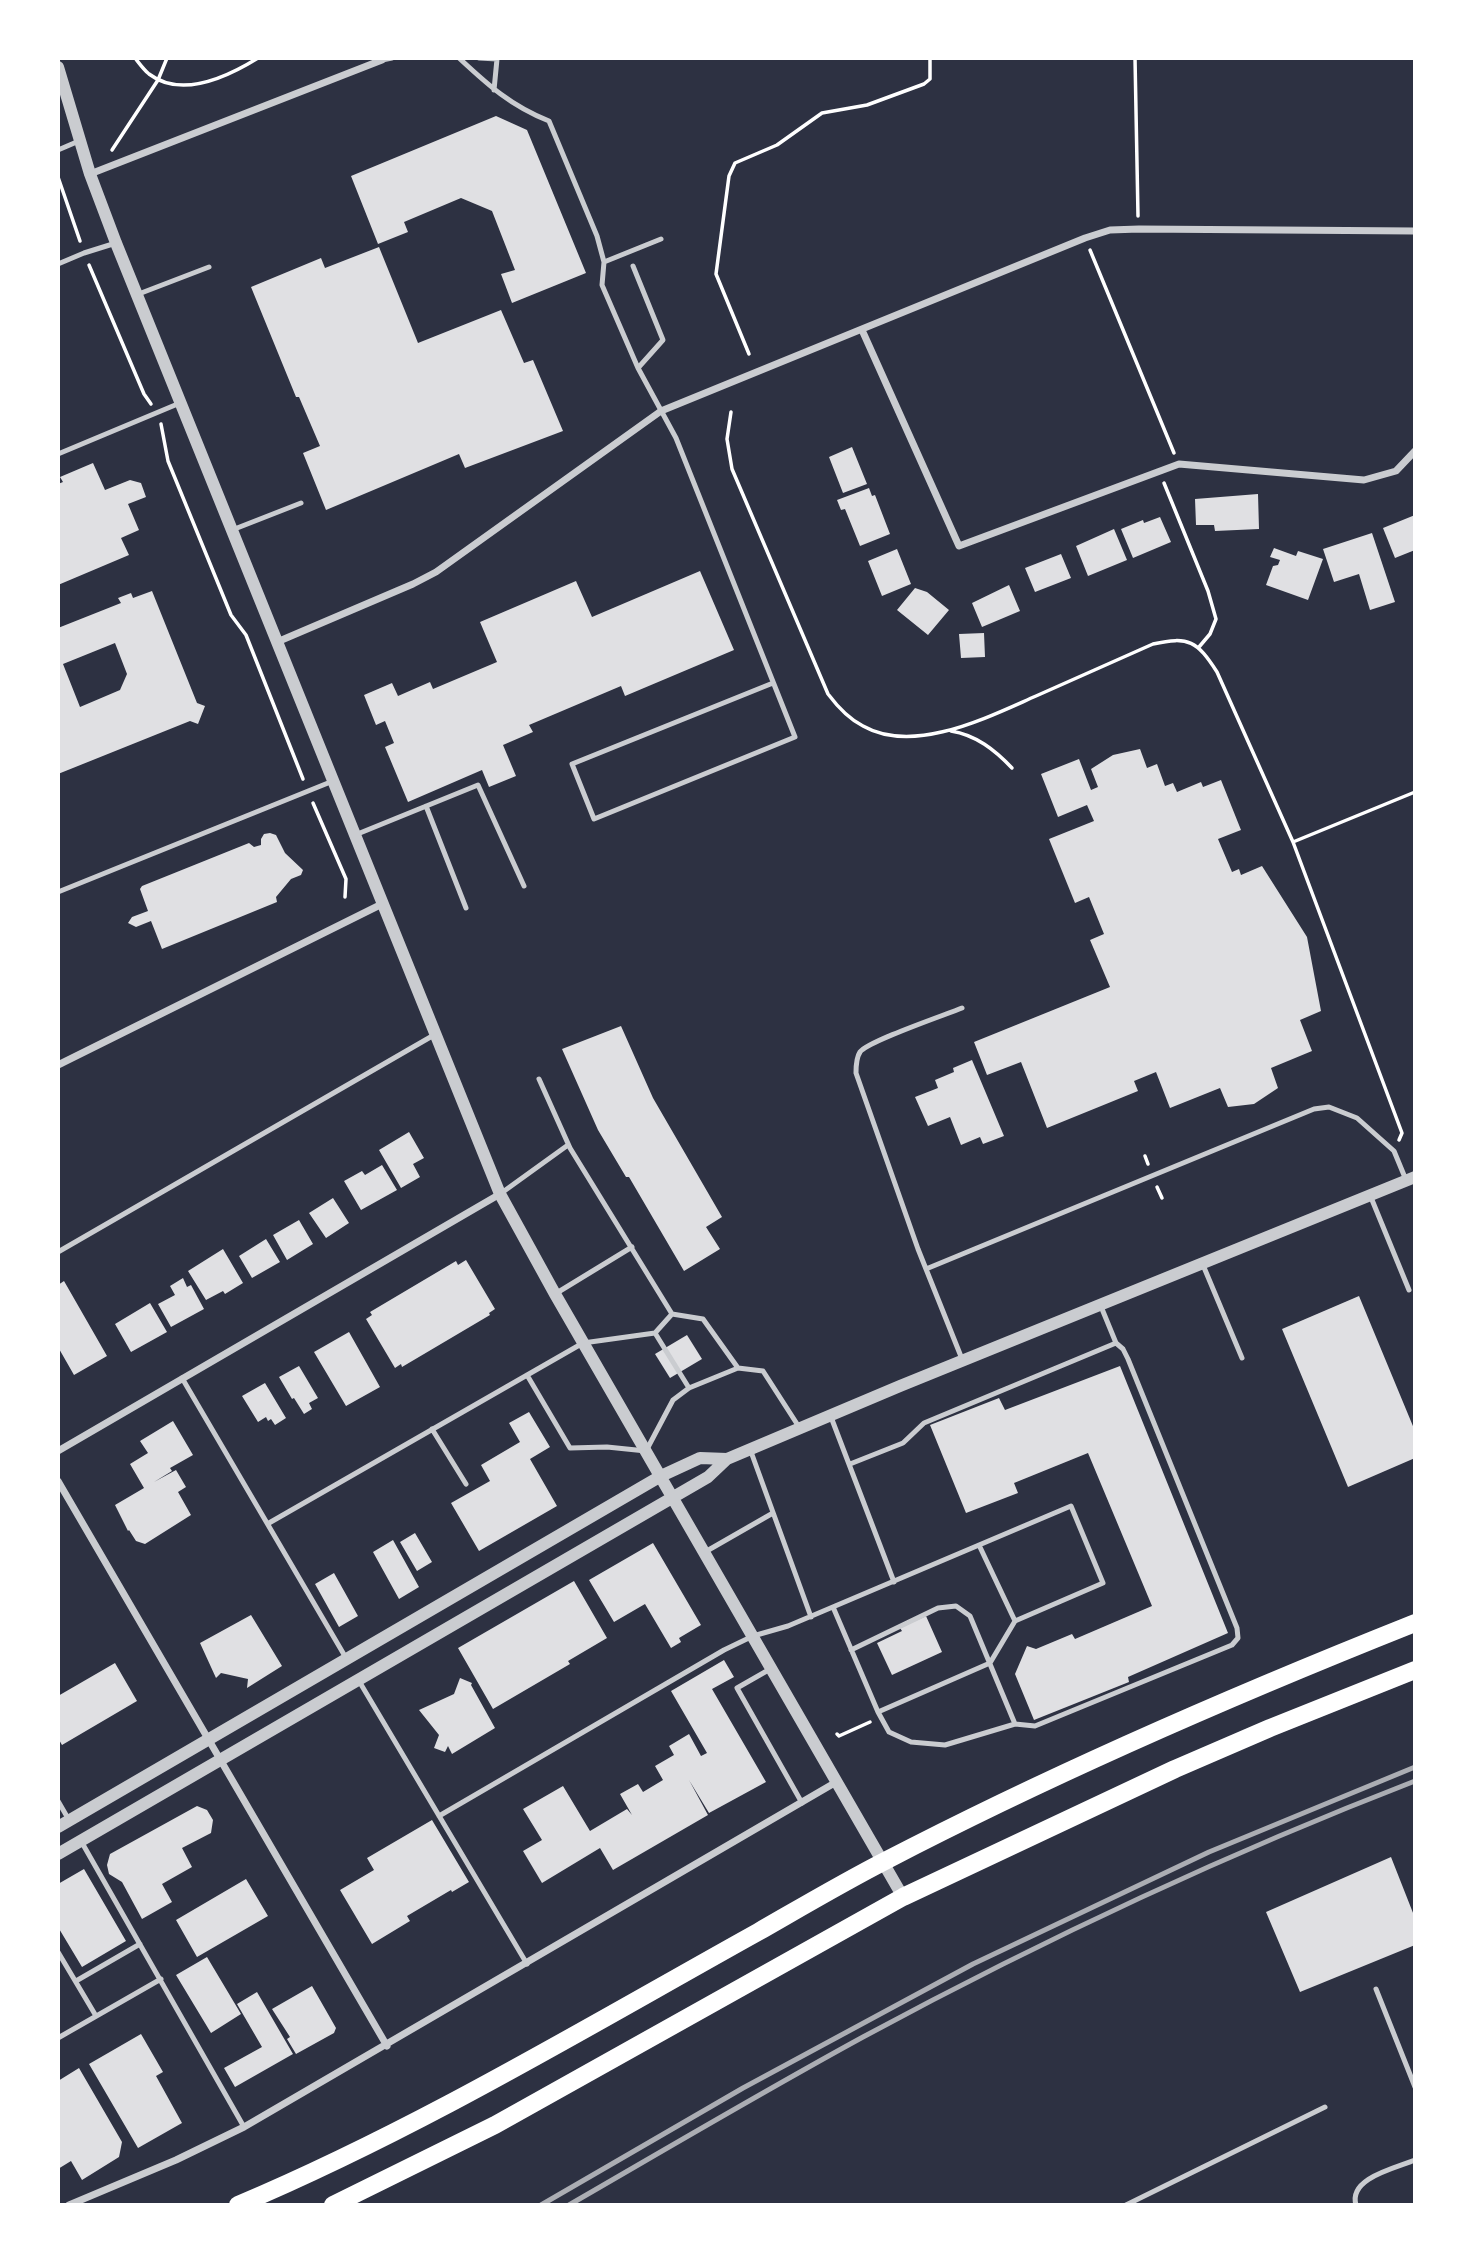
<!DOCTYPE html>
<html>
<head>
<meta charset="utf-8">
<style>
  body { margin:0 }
  #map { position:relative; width:1473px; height:2263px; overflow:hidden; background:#2d3142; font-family:Raleway,sans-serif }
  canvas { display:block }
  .frame { position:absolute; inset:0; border:60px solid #fff; pointer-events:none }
</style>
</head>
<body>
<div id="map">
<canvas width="1473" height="2263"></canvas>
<div class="frame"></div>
</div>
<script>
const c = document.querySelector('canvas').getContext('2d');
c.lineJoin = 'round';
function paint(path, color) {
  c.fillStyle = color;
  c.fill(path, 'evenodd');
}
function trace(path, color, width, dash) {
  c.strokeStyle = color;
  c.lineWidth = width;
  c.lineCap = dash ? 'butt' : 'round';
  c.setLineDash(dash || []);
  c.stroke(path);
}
const building = new Path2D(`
  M496,116L527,130L586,273L512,303L501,274L515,270L492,211L461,198L404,222L408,232L378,244L351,176Z
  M379,247L418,343L501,310L524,363L533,360L563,431L465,468L459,454L326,510L303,453L320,446L299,397H296L251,287L321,258L325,268Z
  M852,447L867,484L843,493L829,457Z
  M93,463L105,490L130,480L141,483L146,497L128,504L139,530L121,538L129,555L58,585V484L63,482L60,477Z
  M869,488L872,496L875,495L890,534L860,546L845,509L841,510L837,500Z
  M1258,494L1259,529L1215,531L1214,525H1196L1195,499Z
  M1415,515V550L1395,558L1383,528Z
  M1160,517L1171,542L1133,558L1121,529L1143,520L1144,523Z
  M1114,529L1127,560L1088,576L1076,546Z
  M1372,533L1395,602L1370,610L1359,574L1334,582L1323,549Z
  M1274,548L1296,556L1298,551L1323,559L1308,600L1266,585L1273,566L1278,565L1280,560L1270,557Z
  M897,549L911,584L882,596L868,561Z
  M1061,554L1071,578L1035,592L1025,568Z
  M700,571L734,650L625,696L621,686L529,725L533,732L503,745L516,776L489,787L482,770L408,802L385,747L394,743L385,721L376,725L364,695L392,683L398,696L430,682L433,689L497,662L480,622L576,581L592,617Z
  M1009,585L1020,611L982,627L972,603Z
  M915,588L927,592L949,610L928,635L897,610Z
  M152,591L197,703L205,706L198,724L190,721L58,774V628L121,603L118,598L131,593L133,598ZM115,643L127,674L120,690L80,707L63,664Z
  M984,633L985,657L961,658L959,634Z
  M1140,749L1147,768L1157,764L1165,786L1173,783L1177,792L1201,782L1203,787L1221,780L1241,830L1218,839L1232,872L1239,869L1241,875L1262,866L1307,937L1321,1011L1300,1020L1312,1051L1271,1068L1278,1088L1254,1104L1228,1107L1220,1088L1170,1108L1156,1072L1134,1081L1138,1091L1047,1128L1021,1062L987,1075L974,1042L1110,987L1090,940L1104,934L1089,897L1075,903L1049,839L1094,821L1087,805L1058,817L1041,774L1079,759L1091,790L1098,787L1091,769L1113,755Z
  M270,833L276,835L285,853L303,870L301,875L291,879L276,897L277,902L162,949L151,921L136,927L128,923L132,917L148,911L140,889L142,886L249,843L254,847L261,845V839L264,834Z
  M621,1026L653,1098L722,1217L706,1227L720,1249L684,1271L629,1177H626L598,1130L562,1049Z
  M972,1060L1004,1136L983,1144L980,1137L961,1145L950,1117L928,1126L915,1097L938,1088L935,1080L954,1072L953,1068Z
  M409,1132L424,1158L413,1164L420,1177L401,1188L379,1150Z
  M382,1165L397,1190L361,1210L344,1181L362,1171L365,1175Z
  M333,1198L349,1223L326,1238L309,1213Z
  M299,1220L313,1244L287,1260L273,1235Z
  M266,1239L280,1262L252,1278L239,1256Z
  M223,1249L243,1283L225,1294L223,1291L206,1300L188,1271Z
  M466,1260L495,1309L489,1313L490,1315L402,1367L401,1364L395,1368L366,1319L372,1315L370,1312L456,1261L458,1265Z
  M183,1278L187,1287L191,1285L204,1309L171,1327L158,1304L175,1295L170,1286Z
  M64,1281L107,1356L74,1375L58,1347V1285Z
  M1359,1296L1415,1431V1458L1348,1487L1282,1329Z
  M150,1303L167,1332L131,1352L115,1324Z
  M349,1332L380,1387L346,1406L314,1352Z
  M687,1335L702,1359L670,1378L655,1354Z
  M299,1366L318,1398L309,1403L312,1409L304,1414L294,1398L292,1399L279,1377Z
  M1120,1366L1228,1633L1128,1677L1129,1682L1034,1720L1015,1674L1027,1646L1036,1649L1072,1634L1075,1639L1152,1606L1088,1453L1014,1483L1018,1493L966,1513L930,1425L999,1398L1005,1410Z
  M265,1383L286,1418L275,1425L271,1419L268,1421L266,1417L258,1422L242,1396Z
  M529,1412L550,1447L530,1459L557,1506L479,1551L451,1503L490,1481L481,1465L520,1442L509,1423Z
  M173,1421L193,1455L170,1468L172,1471L154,1482L176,1470L186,1487L178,1492L191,1515L145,1544L136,1541L129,1530L128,1531L115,1505L144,1488L130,1464L148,1453L140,1441Z
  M415,1533L432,1562L417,1571L400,1542Z
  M393,1540L419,1587L399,1599L373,1552Z
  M653,1543L701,1625L679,1638L681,1642L671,1648L645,1604L614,1622L589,1580Z
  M334,1573L358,1616L339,1627L315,1584Z
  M574,1581L607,1638L568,1661L570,1664L493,1709L458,1648Z
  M251,1615L282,1666L247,1688L248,1679L221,1673L216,1678L200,1643Z
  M926,1616L942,1652L892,1675L877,1643L902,1631L900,1628Z
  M724,1660L734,1677L712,1689L766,1782L709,1813L689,1780L708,1815L613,1870L600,1848L542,1883L523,1851L542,1840L523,1809L563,1786L590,1831L627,1809L632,1815L620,1794L638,1784L643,1792L663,1780L655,1766L674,1755L669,1746L689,1734L701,1756L707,1753L671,1691Z
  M115,1663L137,1701L62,1745L58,1738V1696Z
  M460,1678L472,1683L471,1685L495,1728L452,1754L448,1746L445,1752L434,1748L439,1735L419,1710L454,1694Z
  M197,1806L207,1810L213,1820L211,1833L182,1848L192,1867L162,1884L172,1902L142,1919L122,1882L109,1874L107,1865L110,1854Z
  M432,1820L469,1882L452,1892L451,1890L407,1916L410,1921L372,1944L340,1890L374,1870L367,1858Z
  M1391,1857L1415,1918V1945L1300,1992L1266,1912Z
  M84,1869L126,1941L82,1967L58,1927V1884Z
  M246,1879L268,1916L197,1957L176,1920Z
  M207,1957L241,2014L211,2033L176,1975Z
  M312,1986L336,2028L334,2033L296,2054L287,2039L290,2037L272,2009Z
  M257,1992L293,2054L235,2087L224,2068L262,2047L237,2004Z
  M141,2034L163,2072L156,2076L182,2123L138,2148L89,2064Z
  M79,2068L122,2142L119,2157L82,2180L71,2161L58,2169V2081Z`);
const path = new Path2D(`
  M135,58C139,63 144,70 149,74C182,99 229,76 258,58
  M1135,58L1138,216
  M112,150L158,80L167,58
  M58,177L80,241
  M1090,250L1174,453
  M89,265L144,394L151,404
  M749,354L716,274L729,176L735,163L777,145L822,113L867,105L924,84L930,79V58
  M731,412L727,439L732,469L828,694C837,706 849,719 863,726C914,755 988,717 1036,696C1075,679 1114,661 1153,644C1189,636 1197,641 1217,672L1293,842L1402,1133L1399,1140
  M161,424L168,461L231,615L246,635L303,779
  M1164,483L1208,591L1216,619L1210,634L1199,647
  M951,731C976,735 995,750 1012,768
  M313,803L346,879L345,897
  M1293,842L1415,792
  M1145,1156L1148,1164
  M1157,1187L1162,1198
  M837,1734L839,1736L870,1722`);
const service = new Path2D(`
  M459,58C488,85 511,106 549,121L597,236L604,262
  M479,58L497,59L494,90
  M382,60L392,58
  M58,150L79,141
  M661,239L604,262L602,285L638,368L676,438L795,737L594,819L572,764L773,683
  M58,264L84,253L116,243
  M633,266L663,340L638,368
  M136,295L209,267
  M58,454L180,403
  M232,530L301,503
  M426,806L466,908
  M355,835L478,785L524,886
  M58,892L333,781
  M539,1079L570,1148L672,1314L703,1319L738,1368L763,1371L799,1427
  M500,1194L568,1145
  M1370,1195L1409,1290
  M58,1252L434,1035
  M1203,1265L1242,1358
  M926,1269L1314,1109L1329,1107L1357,1118L1394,1151L1406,1180
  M555,1294L632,1247
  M655,1333L689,1388
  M962,1359L918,1249L856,1073C856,1067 856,1058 860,1052C868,1041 945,1015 962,1008
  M527,1375L570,1448L607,1447L646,1451L673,1400L689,1388L738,1368
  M182,1378L346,1658
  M831,1417L894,1582
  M432,1429L466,1484
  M750,1449L811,1617
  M850,1464L903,1443L924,1423L1116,1343
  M269,1523L583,1343L655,1333L672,1314
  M705,1552L773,1513
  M833,1607L878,1712L990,1663L1015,1621L979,1545
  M851,1650L938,1608L956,1606L970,1616L1015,1724L945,1745L911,1742L889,1732L878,1712
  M772,1668L737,1688L802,1803
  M359,1681L527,1964
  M1015,1724L1035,1726L1232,1645L1238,1638L1237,1628L1128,1359L1123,1349L1116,1343L1100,1304
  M58,1801L69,1820
  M439,1816L724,1650L753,1636L788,1626L1071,1506L1103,1583L1015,1621
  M81,1841L244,2127
  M58,1952L96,2016
  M76,1981L140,1944
  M1376,1989L1415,2087
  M58,2038L161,1979
  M1126,2205L1325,2107
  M1356,2205C1348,2178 1396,2168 1415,2160`);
const minor = new Path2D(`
  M90,174L382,60
  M862,330L959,546L1179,464L1364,480L1396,471L1415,451
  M277,642L413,584L436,572L661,411L1085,238L1110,230L1139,229L1415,231
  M58,1065L382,904
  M58,1451L500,1194
  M58,1481L387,2046
  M69,2205L176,2160L244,2127L838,1781`);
const tertiary = new Path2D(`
  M58,67L90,174L116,243L500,1194L555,1294L903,1897
  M58,1827L661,1476L700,1458L727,1459
  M58,1854L708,1477L727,1459L900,1386L1415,1177`);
const primary = new Path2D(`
  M238,2205C418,2129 587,2027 758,1932C800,1908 842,1883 885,1861C1058,1771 1234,1695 1415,1623
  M333,2205L495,2125L903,1897L1175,1769L1270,1728L1415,1670`);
const rail = new Path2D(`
  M541,2205L743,2088L973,1964L1209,1852L1415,1767
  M569,2205C666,2149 764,2091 863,2037C1041,1941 1226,1854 1415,1781`);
paint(building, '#e0e0e3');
trace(path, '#fff', 3.5);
trace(service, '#caccd0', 5);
trace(minor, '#caccd0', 7);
trace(tertiary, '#caccd0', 12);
trace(primary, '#fff', 18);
trace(rail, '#abadb3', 5);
</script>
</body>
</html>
